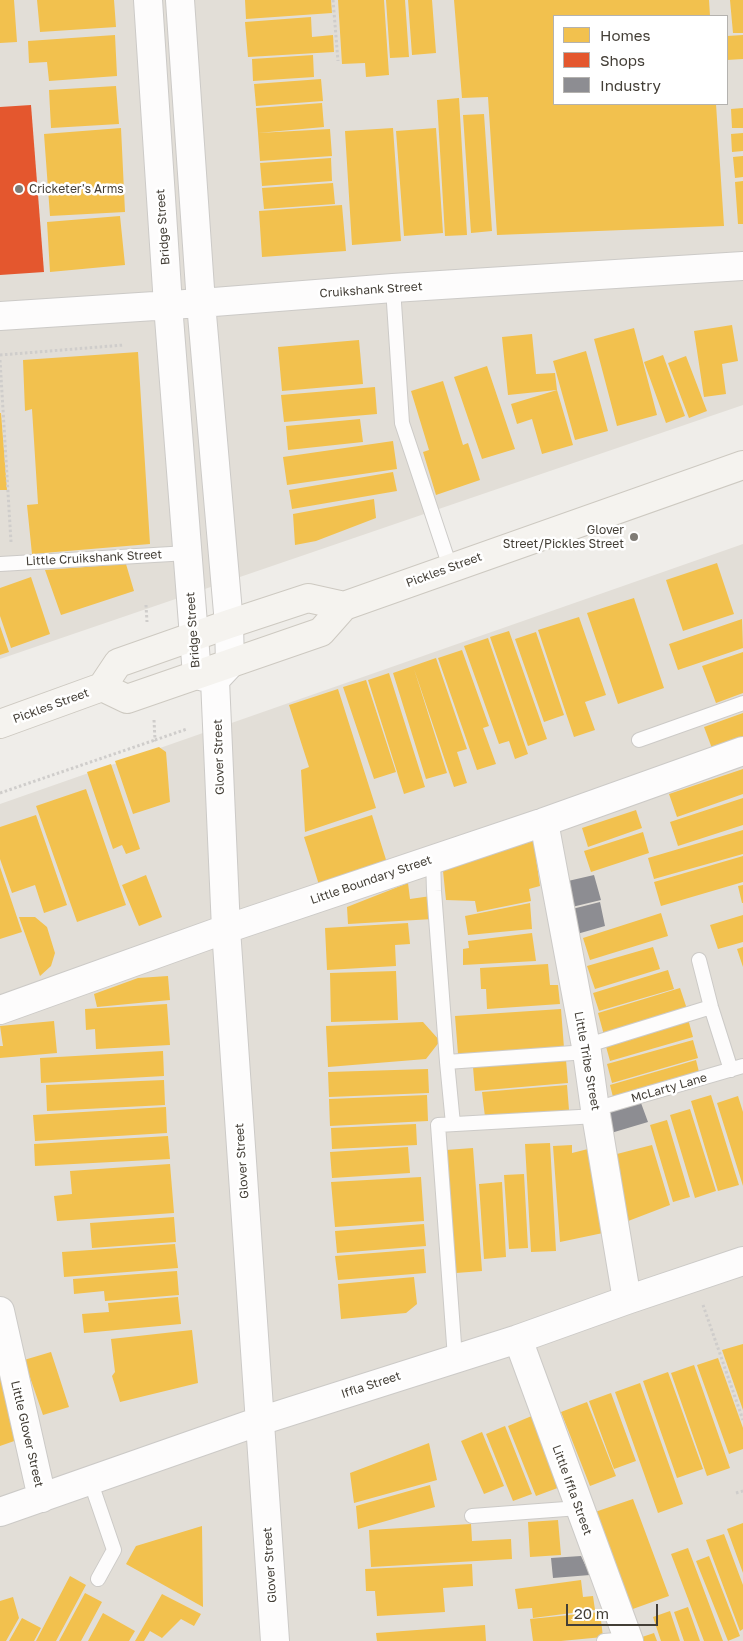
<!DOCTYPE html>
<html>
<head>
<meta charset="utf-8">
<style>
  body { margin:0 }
  #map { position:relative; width:743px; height:1641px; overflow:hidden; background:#efede9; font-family:"Golos Text",sans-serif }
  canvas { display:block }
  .legend { position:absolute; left:553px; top:15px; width:175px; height:90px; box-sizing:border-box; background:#fff; border:1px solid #b4b2af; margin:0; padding:6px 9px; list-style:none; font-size:15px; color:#433e36 }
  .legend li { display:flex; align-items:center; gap:10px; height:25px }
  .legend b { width:25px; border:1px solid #b4b2af }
  .scale { position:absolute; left:566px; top:1604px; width:92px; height:22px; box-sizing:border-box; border:2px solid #433e36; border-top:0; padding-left:6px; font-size:15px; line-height:18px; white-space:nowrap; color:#433e36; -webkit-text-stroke:4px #fff; paint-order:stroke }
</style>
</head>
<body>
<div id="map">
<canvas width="743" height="1641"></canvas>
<ul class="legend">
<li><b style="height:14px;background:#f2c14e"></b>Homes</li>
<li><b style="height:14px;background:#e4572e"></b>Shops</li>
<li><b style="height:14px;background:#8d8d92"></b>Industry</li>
</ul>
<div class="scale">20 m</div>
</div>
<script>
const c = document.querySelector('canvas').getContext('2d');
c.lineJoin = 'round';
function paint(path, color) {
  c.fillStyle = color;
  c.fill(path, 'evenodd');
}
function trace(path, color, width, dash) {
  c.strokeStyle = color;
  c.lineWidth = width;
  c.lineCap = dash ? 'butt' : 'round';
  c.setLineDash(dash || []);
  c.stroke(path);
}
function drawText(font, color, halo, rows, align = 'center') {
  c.font = font + ' "Golos Text",sans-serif';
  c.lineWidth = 5;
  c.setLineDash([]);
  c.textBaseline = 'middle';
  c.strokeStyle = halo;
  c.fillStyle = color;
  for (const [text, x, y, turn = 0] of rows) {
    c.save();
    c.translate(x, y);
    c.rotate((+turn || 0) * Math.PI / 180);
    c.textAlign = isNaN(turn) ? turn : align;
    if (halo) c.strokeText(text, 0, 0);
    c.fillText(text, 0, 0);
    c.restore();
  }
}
const residential = new Path2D(`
  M0,0H743V405L0,659ZM554,16H727V104H554Z
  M743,544V1641H0V804Z`);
const homes = new Path2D(`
  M0,0H14L17,42L0,43Z
  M37,0H114L116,27L40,32Z
  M245,0H331L332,13L246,19Z
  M338,0H384L389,75L366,77L365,63L342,64Z
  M386,0H405L409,57L390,58Z
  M408,0H432L436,53L412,55Z
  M454,0H709L710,16H554V104H716L724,226L497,235L488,97L462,98Z
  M730,0H743V33H733Z
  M311,17L312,37L333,35L334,52L248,57L245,22Z
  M115,35L117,76L49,81L47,62L29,63L28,41Z
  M743,35V59L727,60V36Z
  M313,55L314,77L253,81L252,59Z
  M321,79L323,101L256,106L254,84Z
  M116,86L119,124L51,128L49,90Z
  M459,98L467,235L445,236L437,100Z
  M322,103L324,127L258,133L256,108Z
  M743,108V128H732L731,109Z
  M484,114L492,231L471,233L463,115Z
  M121,128L125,212L50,216L44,134Z
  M393,128L401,241L352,245L345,131Z
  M436,128L443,233L404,236L396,131Z
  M330,129L332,156L260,161L258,133Z
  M743,133V151L732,152L731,134Z
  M743,156V177L735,178L733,157Z
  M331,158L332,181L262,186L260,163Z
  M743,181V224H738L735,182Z
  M333,183L335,204L264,209L262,188Z
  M342,205L346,251L262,257L259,211Z
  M120,216L125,265L50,272L47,222Z
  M732,325L738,361L722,364L726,394L704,397L694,331Z
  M634,328L657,415L617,426L594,339Z
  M532,334L536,374L555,373L557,390L573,445L542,454L532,419L517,424L511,404L557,390L508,395L502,337Z
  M359,340L363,384L282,391L278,347Z
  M586,351L608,431L575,440L553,361Z
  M138,352L150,544L32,554L27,505L38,504L32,409L25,411L23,360Z
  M663,355L685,416L666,423L644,362Z
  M686,356L707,411L689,418L668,363Z
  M487,366L515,449L482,459L454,377Z
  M443,381L463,445L468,443L480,480L436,495L423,452L429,450L411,391Z
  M375,387L377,414L284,422L281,395Z
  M0,413H1L7,490H0Z
  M360,419L363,442L288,450L286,426Z
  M393,441L397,469L287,485L283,457Z
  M393,472L397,491L292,509L289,490Z
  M374,499L376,518L316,541L295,545L293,514Z
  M717,563L734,614L683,631L666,580Z
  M126,564L134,591L61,615L45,570Z
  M31,577L50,634L11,648L0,616V588Z
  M634,598L664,688L618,704L587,613Z
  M579,617L606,695L585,702L595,730L574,737L538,630Z
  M742,619L743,648L678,670L669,644Z
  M0,626L9,652L0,655Z
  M509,631L547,739L528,746L490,637Z
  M536,632L564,715L544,722L515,639Z
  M488,638L528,754L515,759L509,741L499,744L464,646Z
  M462,650L489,726L483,728L496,764L477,770L438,658Z
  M743,652V693L716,703L702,666Z
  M436,658L467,749L457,752L467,783L454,787L414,669L447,773L426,779L393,673Z
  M389,673L425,787L404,794L368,680Z
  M366,680L396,772L374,779L343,687Z
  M338,689L376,808L305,832L301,770L309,767L289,705Z
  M743,713V741L713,751L704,727Z
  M159,747L166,752L170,802L133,814L115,761Z
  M111,764L140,849L126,854L122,845L113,849L87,772Z
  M743,769V794L677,817L669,794Z
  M86,789L126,905L77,922L36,806Z
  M743,798V825L678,846L670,822Z
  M636,810L642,828L588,847L582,828Z
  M36,815L67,905L44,913L35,885L12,893L0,859V827Z
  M372,815L388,866L320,888L304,837Z
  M743,830V854L654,879L648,858Z
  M643,832L649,853L591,872L584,851Z
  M533,837L540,886L529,889L531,901L477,912L475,901L446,900L443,871Z
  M743,856V882L661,906L654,882Z
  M0,867L22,932L0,939Z
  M146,875L162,917L139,926L122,885Z
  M408,883L410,899L431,896L433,919L348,924L347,907Z
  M743,885V903H742L738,886Z
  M530,903L532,929L468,935L465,916Z
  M661,913L668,936L590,960L583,938Z
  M743,915V942L718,949L710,925Z
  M19,917H35L47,927L55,953L51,966L40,976Z
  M408,923L410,944L395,945L396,966L327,970L325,928Z
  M532,933L536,961L463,965V949L469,948L468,941Z
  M653,947L660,969L595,989L587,966Z
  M743,947V967L737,949Z
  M548,964L550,985H558L560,1004L487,1009L486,989H481L480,968Z
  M668,970L674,989L599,1011L593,993Z
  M396,971L398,1020L331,1022L330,973Z
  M168,976L170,1000L97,1007L94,994L138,978Z
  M680,988L687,1009L604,1035L598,1013Z
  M167,1004L170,1045L96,1049L95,1029L86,1030L85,1009Z
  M561,1009L564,1048L458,1054L455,1016Z
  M688,1019L693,1037L610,1061L605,1043Z
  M54,1021L57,1053L0,1058V1046H3L0,1026Z
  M423,1022L440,1041L426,1059L328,1067L326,1026Z
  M693,1040L698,1058L612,1083L607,1064Z
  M163,1051L164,1076L41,1083L40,1058Z
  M566,1060L568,1083L475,1091L473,1067Z
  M696,1060L700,1076L614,1101L610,1085Z
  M428,1069L429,1093L329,1097L328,1072Z
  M164,1080L165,1105L47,1111L46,1085Z
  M567,1085L569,1110L485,1117L482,1092Z
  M427,1095L428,1121L330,1126L329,1099Z
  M711,1095L739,1185L718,1191L691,1101Z
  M738,1096L743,1112V1186L717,1103Z
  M166,1107L167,1133L35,1141L33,1115Z
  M690,1109L716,1191L695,1198L670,1115Z
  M667,1120L690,1197L673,1202L650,1125Z
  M416,1124L417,1145L332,1149L331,1128Z
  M168,1136L170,1159L35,1166L34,1144Z
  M550,1143L556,1251L531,1252L525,1144Z
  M572,1145V1153L588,1149L603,1233L560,1242L553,1146Z
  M652,1145L670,1205L623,1223L613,1155Z
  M408,1147L410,1173L332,1178L330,1152Z
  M473,1148L482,1271L456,1273L446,1150Z
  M170,1164L174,1213L57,1221L54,1196L72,1194L70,1171Z
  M524,1174L528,1248L509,1249L504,1175Z
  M421,1177L424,1221L335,1227L331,1182Z
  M502,1182L506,1257L484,1259L479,1184Z
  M174,1217L176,1242L92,1248L90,1223Z
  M424,1224L426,1246L337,1253L335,1231Z
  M175,1244L178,1268L64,1277L62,1252Z
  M424,1249L426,1273L338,1280L335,1256Z
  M177,1271L179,1295L105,1301L104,1291L74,1294L73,1279Z
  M414,1277L417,1304L406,1313L341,1319L338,1284Z
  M178,1297L181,1324L84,1333L82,1314L109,1312L108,1303Z
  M192,1330L198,1383L120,1402L112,1376L115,1372L111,1339Z
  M743,1344V1410L722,1350Z
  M51,1352L69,1407L43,1415L24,1360Z
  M718,1358L743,1428V1449L729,1454L697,1365Z
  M694,1365L730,1468L707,1476L671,1373Z
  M0,1368L20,1439L0,1446Z
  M668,1372L703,1469L677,1478L643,1381Z
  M640,1383L683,1504L658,1513L615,1392Z
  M611,1393L636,1461L614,1469L589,1401Z
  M587,1402L616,1476L590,1486L561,1412Z
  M534,1415L563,1486L536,1496L508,1426Z
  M505,1426L532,1494L513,1501L486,1434Z
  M482,1432L504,1486L484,1494L461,1441Z
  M429,1443L437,1480L354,1503L350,1473Z
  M430,1485L435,1507L358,1529L356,1506Z
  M633,1499L669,1596L630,1610L595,1512Z
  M558,1520L561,1555L530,1557L528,1522Z
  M743,1523V1573L727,1529Z
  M471,1524L472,1541L511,1539L512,1559L371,1567L369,1530Z
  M202,1526L203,1607L126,1564L136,1546Z
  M724,1534L743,1585V1629L740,1631L706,1540Z
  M688,1548L723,1641H704L671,1554Z
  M709,1556L740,1636L728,1641L696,1561Z
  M472,1564L473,1586L443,1588L445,1612L377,1616L375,1591H366L365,1569Z
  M70,1576L86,1585L56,1641H36Z
  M581,1580L583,1597L593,1596L595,1610L533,1618L532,1608L518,1609L515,1589Z
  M85,1593L102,1602L81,1641H59Z
  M162,1594L201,1614L194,1626L181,1619L162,1638L150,1631L144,1641H135Z
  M13,1597L19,1618L6,1641H0V1601Z
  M688,1607L700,1641H684L674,1612Z
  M670,1611L680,1641H661L653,1617Z
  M600,1612L603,1637L561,1641H533L530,1619Z
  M103,1613L135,1631L129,1641H88Z
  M22,1618L41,1628L34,1641H9Z
  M485,1625L486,1641H377L376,1633Z
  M654,1633L657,1641H637L636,1639Z`);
const shops = new Path2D(`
  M31,105L44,272L0,275V107Z`);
const industry = new Path2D(`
  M594,875L601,900L572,907L568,881Z
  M600,902L605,926L577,934L572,909Z
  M641,1103L648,1122L611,1133L608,1113Z
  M581,1556L590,1575L553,1578L551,1558Z`);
const path = new Path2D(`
  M333,0L338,61
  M0,355L124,345
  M0,360L11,542
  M146,605L147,622
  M154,720L155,740L187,729
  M0,793L155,740
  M703,1305L743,1420
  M736,1493L743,1491`);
const lane = new Path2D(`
  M393,288L402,423L450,567
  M0,564L188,553
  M639,740L743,703
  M433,859L434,891L447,1062
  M699,960L711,1007L731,1070
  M585,1046L711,1007
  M595,1109L743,1066
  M453,1124L447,1062L587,1052
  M455,1358L438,1125L597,1116
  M90,1480L114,1550L98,1579
  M472,1516L579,1508
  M604,1641L628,1639`);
const street = new Path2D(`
  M148,0L168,305L197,675L215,680
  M180,0L201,303L229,624L230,664L215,680
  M0,316L201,303L393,288L743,266
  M215,680L226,929L275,1641
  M544,822L587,1052L595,1109L627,1300
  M0,1010L226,929L544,822L743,751
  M0,1311L42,1498
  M518,1339L629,1641
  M0,1512L260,1421L518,1339L627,1300L743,1261`);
const secondary = new Path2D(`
  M102,687L127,699L321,632L344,606L743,465
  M0,724L102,687L118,663L229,624L308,598L344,606`);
const markers = [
  [19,189,5,"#7f7b75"],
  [634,537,5,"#7f7b75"]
];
const poiNames = [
  ["Cricketer's Arms",29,189],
  ["Glover",624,530,"right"],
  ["Street/Pickles Street",624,544,"right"]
];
const streetNames = [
  ["Bridge Street",163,227,-94],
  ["Cruikshank Street",371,290,-4],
  ["Little Cruikshank Street",94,558,-3],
  ["Pickles Street",444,570,-20],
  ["Bridge Street",193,630,-94],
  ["Pickles Street",51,706,-20],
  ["Glover Street",219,757,-92],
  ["Little Boundary Street",371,880,-19],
  ["Little Tribe Street",587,1061,80],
  ["McLarty Lane",669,1088,-16],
  ["Glover Street",242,1161,-94],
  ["Iffla Street",371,1385,-18],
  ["Little Glover Street",27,1434,77],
  ["Little Iffla Street",572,1490,70],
  ["Glover Street",270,1565,-94]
];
paint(residential, '#e2ded7');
paint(homes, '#f2c14e');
paint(shops, '#e4572e');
paint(industry, '#8d8d92');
trace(lane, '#cccac7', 16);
trace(street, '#cccac7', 30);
trace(secondary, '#cdc9c1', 30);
trace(path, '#cfcdcb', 3, [2.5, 2.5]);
trace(lane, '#fdfcfc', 14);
trace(street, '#fdfcfc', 28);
trace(secondary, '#f5f3ef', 28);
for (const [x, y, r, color] of markers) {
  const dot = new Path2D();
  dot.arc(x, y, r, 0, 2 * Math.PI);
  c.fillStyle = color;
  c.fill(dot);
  trace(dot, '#fff', 2);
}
drawText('12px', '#433e36', '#fff', poiNames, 'left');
drawText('12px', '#433e36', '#fff', streetNames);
</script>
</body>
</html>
